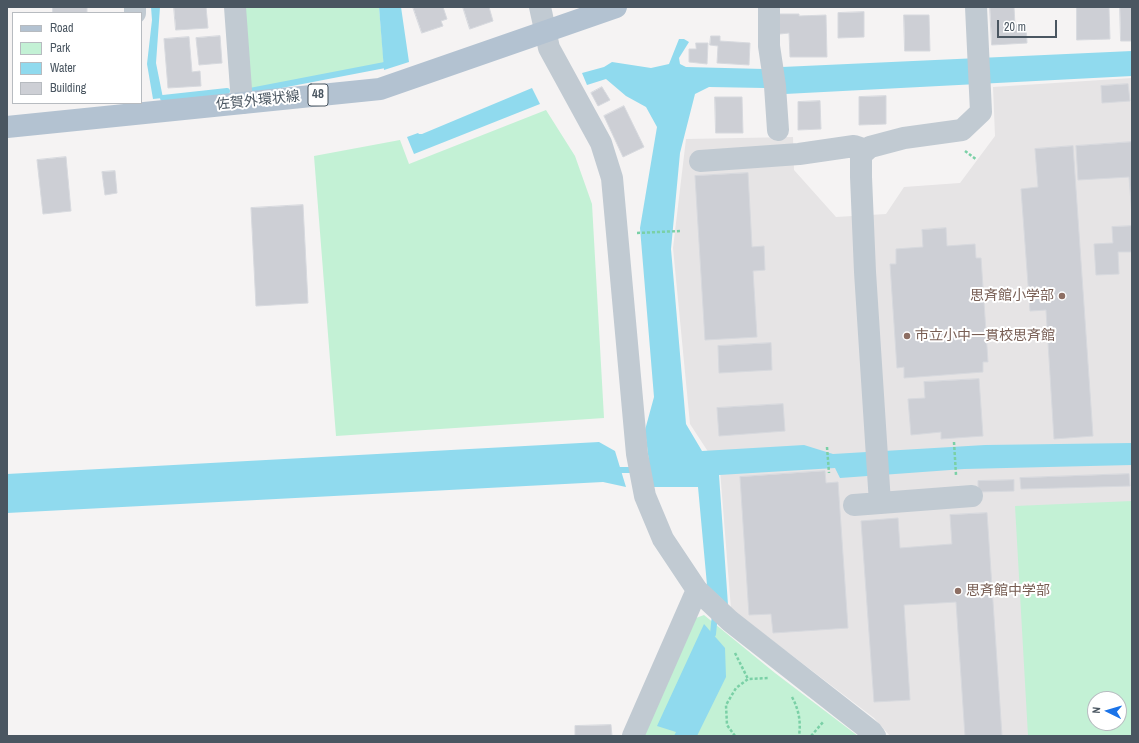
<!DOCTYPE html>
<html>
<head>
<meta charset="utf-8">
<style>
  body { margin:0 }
  #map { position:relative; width:1139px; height:743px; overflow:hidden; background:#f5f3f3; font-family:"Archivo Narrow",sans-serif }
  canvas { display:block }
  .frame { position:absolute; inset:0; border:8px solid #4a5661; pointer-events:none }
  .legend { position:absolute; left:12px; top:12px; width:130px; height:92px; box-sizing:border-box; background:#fff; border:1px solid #b7bbc0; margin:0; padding:5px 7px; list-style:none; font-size:12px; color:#4a5661 }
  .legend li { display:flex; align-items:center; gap:8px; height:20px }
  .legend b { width:20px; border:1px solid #b7bbc0 }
  .north { position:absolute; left:1087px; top:691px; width:40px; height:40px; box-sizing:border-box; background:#fff; border:1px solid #b7bbc0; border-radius:50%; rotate:275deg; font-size:11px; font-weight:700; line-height:16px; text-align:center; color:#4a5661 }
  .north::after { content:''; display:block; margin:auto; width:14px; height:18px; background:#1a73e8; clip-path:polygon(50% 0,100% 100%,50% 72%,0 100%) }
  .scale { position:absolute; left:997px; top:20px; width:60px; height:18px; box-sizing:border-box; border:2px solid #4a5661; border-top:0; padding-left:5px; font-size:12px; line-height:14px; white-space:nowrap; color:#4a5661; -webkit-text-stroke:3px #fff; paint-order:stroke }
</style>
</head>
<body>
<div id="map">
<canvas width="1139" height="743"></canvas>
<div class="frame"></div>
<ul class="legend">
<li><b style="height:5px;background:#b3c2d1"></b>Road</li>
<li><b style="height:11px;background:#c3f1d5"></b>Park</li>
<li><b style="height:11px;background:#90daee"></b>Water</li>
<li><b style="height:11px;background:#cdcfd5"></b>Building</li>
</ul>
<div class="north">N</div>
<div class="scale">20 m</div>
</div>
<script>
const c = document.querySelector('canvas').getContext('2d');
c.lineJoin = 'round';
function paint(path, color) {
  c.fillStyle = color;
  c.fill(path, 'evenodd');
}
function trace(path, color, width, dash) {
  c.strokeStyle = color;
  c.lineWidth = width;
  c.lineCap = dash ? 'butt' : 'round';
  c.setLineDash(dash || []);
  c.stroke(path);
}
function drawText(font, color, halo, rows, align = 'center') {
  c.font = font + ' "Archivo Narrow","Noto Sans JP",sans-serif';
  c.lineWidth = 4;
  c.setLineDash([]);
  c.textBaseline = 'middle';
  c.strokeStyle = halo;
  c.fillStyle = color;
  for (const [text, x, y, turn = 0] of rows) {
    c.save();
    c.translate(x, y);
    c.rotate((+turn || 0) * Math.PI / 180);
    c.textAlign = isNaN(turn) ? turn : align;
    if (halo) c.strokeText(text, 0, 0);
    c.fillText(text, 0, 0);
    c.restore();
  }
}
const education = new Path2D(`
  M1132,78V736H890L874,718L731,609L720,470L690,424L673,248L686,139L793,137L794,170L836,217L886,214L904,187L960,183L995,136L993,87ZM1095,699H1119V723H1095Z`);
const green = new Path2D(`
  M243,7H379L384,65L250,91Z
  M546,110L575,156L592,204L604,418L336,436L314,156L400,140L409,164Z
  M1132,501V736H1028L1015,506ZM1095,699H1119V723H1095Z
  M704,615L775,673L858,736H643L696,618Z`);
const water = new Path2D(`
  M151,7H160L156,63L163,98L153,99L147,64L152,20Z
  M379,7H401L409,62L384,70Z
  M679,39H684L689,42L679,58L680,64L686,67L764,69L765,88L709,87L695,94L680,153L671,249L686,424L702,451L804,445L833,454L985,445L1132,443V465L964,469L840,478L835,468L719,475L728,605L707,585L698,487H652L645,430L654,397L640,228L657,127L646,107L626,96L606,79L587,85L582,73L604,67L612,62L651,68L669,64Z
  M1132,51V76L785,94L782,67Z
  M532,88L540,104L414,154L407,137L418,133L419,134H422Z
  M599,442L615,451L626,487L603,482L7,513V474Z
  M704,624L725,648L726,677L697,736H674L676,732L657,726Z`);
const stream = new Path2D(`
  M250,91L390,64
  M163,98L227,91
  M620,470H637
  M713,634L715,614`);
const building = new Path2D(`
  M53,7H87V13H53Z
  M174,7H206L208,28L176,30Z
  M413,7H443L447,19L441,21L443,26L422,33Z
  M463,7H489L493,21L470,29Z
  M990,7H1014L1015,25L1026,24L1027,43L992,45Z
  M1077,7L1109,8L1110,39L1077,40Z
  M1120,7H1132V41H1121Z
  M864,12V37L838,38V13Z
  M779,14H799V16L826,15L827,57H790L789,33L780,34Z
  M904,15H929L930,51H905Z
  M220,36L222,63L199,65L196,38Z
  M711,36H720V41L750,43L749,65L717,63L718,46L710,45Z
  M189,37L192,72L200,71L201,86L168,88L164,39Z
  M696,43H708L707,64L689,62V49H696Z
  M1128,84L1130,101L1102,103L1101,86Z
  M602,87L610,100L598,106L591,93Z
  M886,96V124L859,125V97Z
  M715,97H742L743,133H716Z
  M820,101L821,129L798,130V102Z
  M624,106L644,147L623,157L604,116Z
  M1132,142V216L1129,177L1078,180L1076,146Z
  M1073,146L1093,436L1054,439L1046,310L1030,311L1021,189L1038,187L1035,149Z
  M66,157L71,211L43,214L37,160Z
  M115,171L117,193L105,195L102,172Z
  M748,173L752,247L764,246L765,270L753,271L757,337L705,340L695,176Z
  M303,205L308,303L256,306L251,208Z
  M1132,226V252H1118L1119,274L1096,275L1094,244L1113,243L1112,227Z
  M946,228L947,246L975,244L976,258H981L988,362H983V372L904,378V367L897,368L890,264H896V249L923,247L922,230Z
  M771,343L772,370L719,373L718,346Z
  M979,379L983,436L941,439V432L911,435L908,399L925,398L924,382Z
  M783,404L785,431L719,436L717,408Z
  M825,471L826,483L838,482L848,628L773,633L771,614L749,615L740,477Z
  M1129,474L1130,486L1021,489L1020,478Z
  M1014,480V491L978,492V481Z
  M987,513L1002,736H965L956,602L904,605L910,700L874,702L861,521L898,518L900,548L952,544L950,515Z
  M611,725L612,736H575V726Z`);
const path = new Path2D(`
  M965,151L977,160
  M637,233L680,231
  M954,442L956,475
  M827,447L829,473
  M735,653L748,679
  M792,697C799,710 801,722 799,736
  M735,736L727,725L726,705L736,688L748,679L769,678
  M811,736L824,721`);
const minor = new Path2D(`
  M135,7V13
  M235,7L242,103
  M540,7L549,48L601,143L612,178L637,454L645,496L663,539L697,590L730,621L872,732L875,736
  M769,7V46L775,86L778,130
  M700,161L799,154L854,146L866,150
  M880,503L865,272L861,177V155L870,147L904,138L962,130L981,112L976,7
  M854,505L972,496
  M633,736L697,590`);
const major = new Path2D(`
  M7,127L380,89L616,7`);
const markers = [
  [1062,296,4,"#8d6e63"],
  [907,336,4,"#8d6e63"],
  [958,591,4,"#8d6e63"]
];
const shields = [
  [318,95,20]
];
const shieldNames = [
  ["48",318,95]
];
const streetNames = [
  ["佐賀外環状線",258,101,-6]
];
const educationNames = [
  ["思斉館小学部",1054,296,"right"],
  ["市立小中一貫校思斉館",915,336],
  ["思斉館中学部",966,591]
];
paint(education, '#e6e4e5');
paint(green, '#c3f1d5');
paint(water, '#90daee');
trace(stream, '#90daee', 6);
paint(building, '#cdcfd5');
trace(building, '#d7d9de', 1);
trace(path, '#7ad0a6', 2.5, [3, 2]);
trace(minor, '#c1cad2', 22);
trace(major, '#b3c2d1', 22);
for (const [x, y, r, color] of markers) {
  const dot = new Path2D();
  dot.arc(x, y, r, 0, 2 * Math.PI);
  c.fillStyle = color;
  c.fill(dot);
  trace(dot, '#fff', 1.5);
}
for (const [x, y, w] of shields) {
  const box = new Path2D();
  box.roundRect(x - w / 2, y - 11, w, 22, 3);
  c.fillStyle = '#fff';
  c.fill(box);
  trace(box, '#4a5661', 1);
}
drawText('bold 13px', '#4a5661', null, shieldNames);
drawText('14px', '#4a5661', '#fff', streetNames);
drawText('14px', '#785e54', '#fff', educationNames, 'left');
</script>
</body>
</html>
